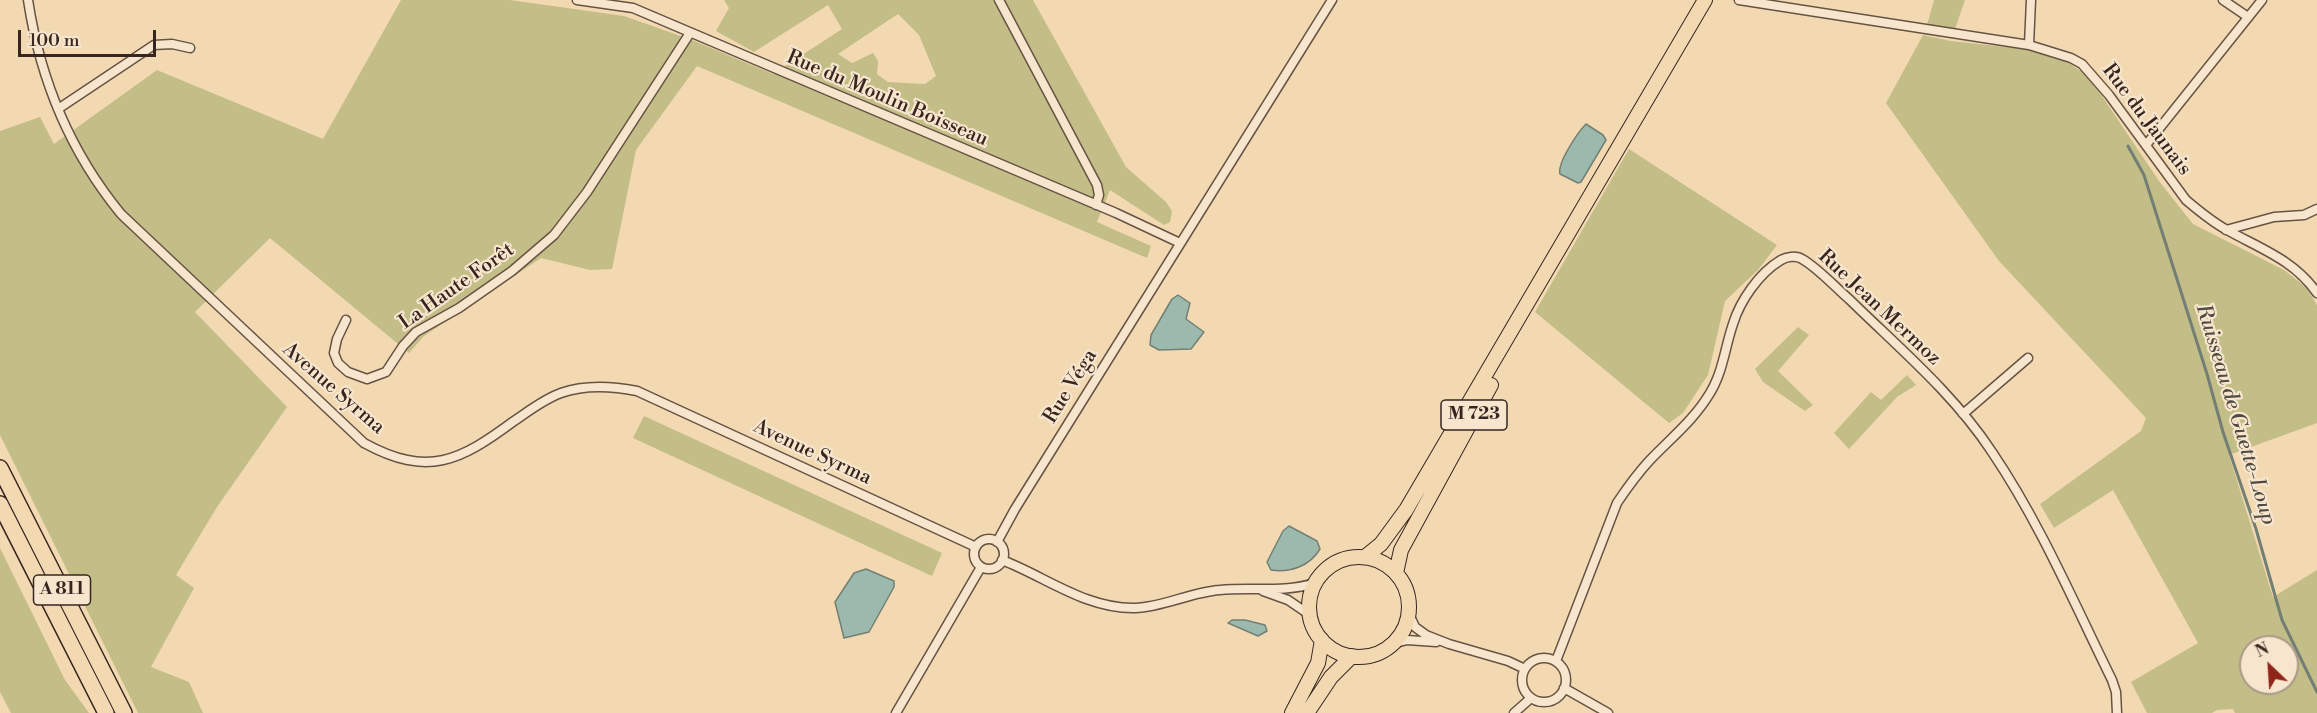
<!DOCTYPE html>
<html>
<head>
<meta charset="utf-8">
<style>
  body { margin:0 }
  #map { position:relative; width:2317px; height:713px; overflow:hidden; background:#f3d9b2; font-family:"Libre Bodoni",serif }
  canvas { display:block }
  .north { position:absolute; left:2239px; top:635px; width:60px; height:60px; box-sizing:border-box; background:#f7e6cd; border:2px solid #a98; border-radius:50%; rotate:335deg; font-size:16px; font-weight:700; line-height:24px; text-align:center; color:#372620 }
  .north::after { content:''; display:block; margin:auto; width:21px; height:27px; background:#8f2418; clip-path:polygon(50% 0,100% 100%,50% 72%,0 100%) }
  .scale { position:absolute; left:18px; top:30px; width:138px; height:27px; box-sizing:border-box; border:3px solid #372620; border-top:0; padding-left:8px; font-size:18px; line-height:21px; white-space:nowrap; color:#372620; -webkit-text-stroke:4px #f7e6cd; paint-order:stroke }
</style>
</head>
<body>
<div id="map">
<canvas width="2317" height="713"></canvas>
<div class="north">N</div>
<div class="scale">100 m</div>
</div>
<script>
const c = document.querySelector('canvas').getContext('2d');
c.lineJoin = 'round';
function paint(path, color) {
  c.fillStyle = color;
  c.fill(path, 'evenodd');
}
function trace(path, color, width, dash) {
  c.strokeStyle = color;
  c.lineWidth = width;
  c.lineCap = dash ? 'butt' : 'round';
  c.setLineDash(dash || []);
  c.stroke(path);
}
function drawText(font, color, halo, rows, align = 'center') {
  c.font = font + ' "Libre Bodoni",serif';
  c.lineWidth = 4.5;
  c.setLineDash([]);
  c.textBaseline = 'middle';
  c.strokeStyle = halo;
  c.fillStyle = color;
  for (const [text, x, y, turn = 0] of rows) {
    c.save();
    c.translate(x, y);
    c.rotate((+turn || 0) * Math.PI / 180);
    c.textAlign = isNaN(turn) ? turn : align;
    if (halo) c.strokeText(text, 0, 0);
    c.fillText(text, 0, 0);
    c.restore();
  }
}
const green = new Path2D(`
  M401,0H510L624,16L692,40L773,74L842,29L828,5L754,52L716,31L729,8L724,0H1033L1126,167L1166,202L1172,211L1170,222L1164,225L1110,190L1097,222L1151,246L1147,258L697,66L636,150L612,269L590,270L541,258L424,336L409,353L270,238L195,312L287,407L217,507L176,575L194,588L151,667L189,682L203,713H138L0,435V131L40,117L54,144L157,70L323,139ZM898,14L919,35L936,76L925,84L888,82L877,74L878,61L873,53L852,63L838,54Z
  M1934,0H1965L1955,29L1927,25Z
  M1923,35L1951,41L2025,49L2067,62L2084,73L2100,93L2159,181L2193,224L2284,270L2306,287L2317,305V423L2229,455L2273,597L2317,570V713H2235L2233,709L2217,710L2212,713H2147L2131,682L2198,643L2113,490L2054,528L2040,504L2141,431L2146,418L1999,261L1886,103ZM2251,647H2287V683H2251Z
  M1629,149L1777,245L1758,270L1725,301L1708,375L1683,413L1669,423L1535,312Z
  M1798,327L1809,335L1778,371L1813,405L1805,411L1763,382L1755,369Z
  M1907,375L1916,385L1897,397L1849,449L1834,433L1871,392L1881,400Z
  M644,416L942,553L932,576L633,438Z
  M0,548L65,680L89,713H11L0,692Z`);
const water = new Path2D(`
  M1586,124L1603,135L1606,140L1581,182L1578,183L1560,174C1557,163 1578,132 1586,124Z
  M1178,295L1190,303L1186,319L1204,332L1191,349L1159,350L1150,345L1151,335L1172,299Z
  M1289,526L1317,541L1320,549C1310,566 1290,573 1271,570L1267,562L1283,531Z
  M866,569L894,581V587L869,632L844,638L835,602L854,573Z
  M1232,620H1245L1265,625L1267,631L1258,636L1228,623Z`);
const stream = new Path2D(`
  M2128,146L2144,175L2207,374L2223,432L2256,529L2282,620L2317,692`);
const minor = new Path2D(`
  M28,0C40,79 71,153 121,214L364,443C428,478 460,461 514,421C529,411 544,399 561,393C586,384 612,386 637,391L976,547
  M577,0L633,8L1116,213L1180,243
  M999,0L1097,185L1099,195L1096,205
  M1739,0L2029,45L2071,58L2082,64L2109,95L2186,200C2199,211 2212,222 2227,230C2261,249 2294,260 2317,293
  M2223,0L2248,17
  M2029,45L2031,0
  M58,109L154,45L172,44L190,48
  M2146,145L2262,0
  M2226,230L2274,217L2304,215L2317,209
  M346,320L337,339L334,353L338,363L348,372L367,379L386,372L403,346L416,332L459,308L512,271L554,235L587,192L690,33
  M1963,414L2028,358
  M974 554a15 15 0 1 1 30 0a15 15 0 1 1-30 0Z
  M997,542L1015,509L1332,0
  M1002,560C1046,577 1086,609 1135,608C1164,607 1191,592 1220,590C1252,587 1284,593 1315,583
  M1263,591L1288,600L1310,615
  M1409,614L1415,627L1426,635L1449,644L1508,661L1525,669
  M1392,644L1407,640L1436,642
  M1522 680a22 22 0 1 1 44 0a22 22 0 1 1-44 0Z
  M1556,661L1617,503C1627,488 1637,474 1650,460C1671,438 1694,420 1710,393C1723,372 1725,347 1733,324C1740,301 1759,273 1781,260C1786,257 1796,255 1802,259C1818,268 1836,288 1850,300C1899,348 1954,394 1992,452C2040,523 2074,603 2112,680L2116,692L2117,713
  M1564,688L1608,713
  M896,713L981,567
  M1514,713L1531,698`);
const primary = new Path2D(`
  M1365,557L1381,544L1406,510L1705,0
  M1309 607a50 50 0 1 1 100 0a50 50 0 1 1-100 0Z
  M1396,573L1401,550L1491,385
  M1292,713L1318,663L1322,640
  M1307,713L1331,677L1352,656`);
const motorway = new Path2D(`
  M0,468L124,713
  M0,504L106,713`);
const shields = [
  [1474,415,66],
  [62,590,57]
];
const shieldNames = [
  ["M 723",1474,415],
  ["A 811",62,590]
];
const streetNames = [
  ["Rue du Moulin Boisseau",887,99,23],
  ["Rue du Jaunais",2146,120,53],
  ["La Haute Forêt",457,287,-35],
  ["Rue Jean Mermoz",1879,308,43],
  ["Rue Véga",1071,387,-58],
  ["Avenue Syrma",333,389,41],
  ["Avenue Syrma",812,453,25]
];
const waterNames = [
  ["Ruisseau de Guette-Loup",2235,415,73]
];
paint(green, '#c3bd87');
paint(water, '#9bbaad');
trace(water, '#737f75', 1.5);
trace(stream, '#737f75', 3);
trace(minor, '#665344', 11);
trace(primary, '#372620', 16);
trace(motorway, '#372620', 18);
trace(minor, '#f7e6cd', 8);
trace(primary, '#f3d9b2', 14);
trace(motorway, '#f3d9b2', 15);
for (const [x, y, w] of shields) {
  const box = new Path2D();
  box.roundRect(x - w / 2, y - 15, w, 30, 4.5);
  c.fillStyle = '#f7e6cd';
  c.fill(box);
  trace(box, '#372620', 1.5);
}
drawText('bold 18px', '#372620', null, shieldNames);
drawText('20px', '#372620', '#f7e6cd', streetNames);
drawText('italic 21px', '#504b43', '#f7e6cd', waterNames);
</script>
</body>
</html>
